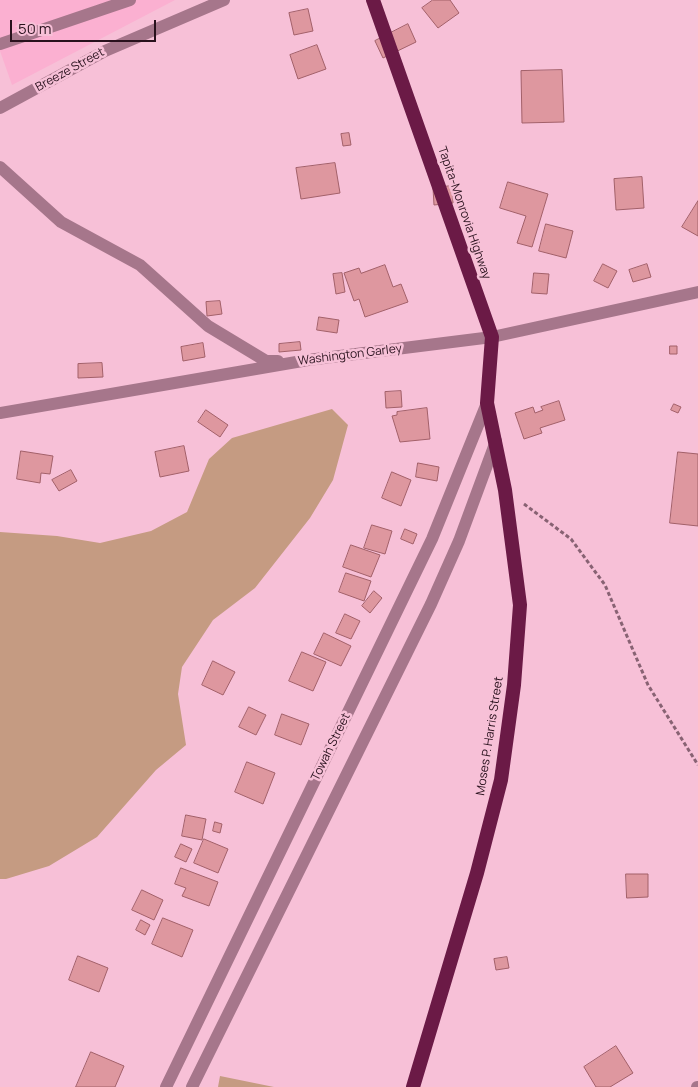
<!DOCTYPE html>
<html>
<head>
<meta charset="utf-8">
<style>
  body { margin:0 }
  #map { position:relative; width:698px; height:1087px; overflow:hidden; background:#f7c0d7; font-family:Manrope,sans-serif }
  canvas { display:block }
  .scale { position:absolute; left:10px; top:20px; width:146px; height:22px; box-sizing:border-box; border:2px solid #29111d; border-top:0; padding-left:6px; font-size:15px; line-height:18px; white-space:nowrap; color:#29111d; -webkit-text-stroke:4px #f7c0d7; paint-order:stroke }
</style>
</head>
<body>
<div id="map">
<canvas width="698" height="1087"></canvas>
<div class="scale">50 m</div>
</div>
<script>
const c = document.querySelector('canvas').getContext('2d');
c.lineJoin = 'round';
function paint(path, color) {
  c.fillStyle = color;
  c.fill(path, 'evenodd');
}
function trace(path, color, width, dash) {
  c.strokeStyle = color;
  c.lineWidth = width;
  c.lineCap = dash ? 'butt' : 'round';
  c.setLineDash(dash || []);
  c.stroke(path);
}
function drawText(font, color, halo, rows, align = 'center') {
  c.font = font + ' Manrope,sans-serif';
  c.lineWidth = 5;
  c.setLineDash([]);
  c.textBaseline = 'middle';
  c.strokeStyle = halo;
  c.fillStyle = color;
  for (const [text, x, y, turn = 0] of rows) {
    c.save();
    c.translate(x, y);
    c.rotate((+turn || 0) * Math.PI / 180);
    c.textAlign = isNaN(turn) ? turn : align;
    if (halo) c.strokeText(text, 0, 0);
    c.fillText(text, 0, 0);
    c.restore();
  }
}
const built = new Path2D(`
  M0,0H175L12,85L0,51Z`);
const green = new Path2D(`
  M332,409L348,425L333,480L310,518L255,588L213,620L182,667L178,694L186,745L156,770L97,837L49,866L6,879H0V532L57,536L100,543L151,531L187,512L209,459L232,438Z
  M220,1076L274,1087H218Z`);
const building = new Path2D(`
  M433,0H450L459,13L438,28L422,8Z
  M308,9L313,31L294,35L289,13Z
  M408,24L416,42L383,58L375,41Z
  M317,45L326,69L298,79L290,55Z
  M562,70L564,122L522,123L521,71Z
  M349,133L351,145L343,146L341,134Z
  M335,163L340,193L301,199L296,168Z
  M642,177L644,208L616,210L614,179Z
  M508,182L548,194L532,247L517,243L526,216L500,208Z
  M452,186L453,203L434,205L433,188Z
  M698,201V236L682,227Z
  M546,224L573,231L566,258L539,251Z
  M603,264L617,271L608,288L594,281Z
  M647,264L651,277L633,282L629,270Z
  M385,265L393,287L401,284L408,302L365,317L359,299L354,301L344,273L359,268L361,273Z
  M342,273L345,292L336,294L333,274Z
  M534,273L549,274L547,294L532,293Z
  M220,301L222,314L207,316L206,302Z
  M319,317L339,320L337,333L317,330Z
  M300,342L301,350L279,352V344Z
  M203,343L205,357L183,361L181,347Z
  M670,346H677V354H670Z
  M102,363L103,377L78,378V364Z
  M401,391L402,407L386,408L385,392Z
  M559,401L565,420L540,428L542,433L524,439L515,413L533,407L535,413L543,410L541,407Z
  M674,404L681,407L678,413L671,410Z
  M427,408L430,439L400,442L392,416L397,415V412Z
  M206,410L228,425L220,437L198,422Z
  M184,446L189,471L160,477L155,452Z
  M21,451L53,456L50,474L41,473L40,483L17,479Z
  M678,452L698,454V526L670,523Z
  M418,463L439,467L437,481L416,477Z
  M71,470L77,481L59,491L52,480Z
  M392,472L411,480L401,506L382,498Z
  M372,525L392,531L385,554L364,548Z
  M405,529L417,534L413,544L401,539Z
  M351,545L380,555L371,577L343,567Z
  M346,573L371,581L364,601L339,592Z
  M374,591L382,598L370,613L362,606Z
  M345,614L360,621L351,639L336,633Z
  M324,633L351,646L341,666L314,654Z
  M302,652L326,662L313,691L289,681Z
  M213,661L235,672L223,695L202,685Z
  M249,707L266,715L256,735L239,727Z
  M282,714L309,724L301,745L275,735Z
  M247,762L275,773L263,804L235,792Z
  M186,815L206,819L202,840L182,836Z
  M215,822L222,824L220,833L213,831Z
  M204,839L228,849L218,873L194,863Z
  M181,844L192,849L186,862L175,857Z
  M181,868L218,882L209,906L182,896L186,888L175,884Z
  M626,874H648V897L627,898Z
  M142,890L163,900L154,920L132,910Z
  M163,918L193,930L182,957L152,944Z
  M141,920L150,925L145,935L136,930Z
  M78,956L108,968L99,992L69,980Z
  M507,957L509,968L496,970L494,959Z
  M616,1046L633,1073L610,1087H596L584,1067Z
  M91,1052L124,1066L115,1087H76Z`);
const path = new Path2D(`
  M524,504L571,539L605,585L648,685L698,765`);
const minor = new Path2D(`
  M0,44L130,0
  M0,108L105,51L224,0
  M0,167L61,222L140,265L208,326L266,361H278
  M0,413L308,360L492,337L698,292
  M697,1087H698`);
const tertiary = new Path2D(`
  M166,1087L432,539L487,403
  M192,1087L431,604L459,541L496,441`);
const trunk = new Path2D(`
  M373,0L492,337L487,403L505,490L520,605L514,685L501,780L477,873L413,1087`);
const streetNames = [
  ["Breeze Street",70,70,-29],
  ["Tapita-Monrovia Highway",464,213,71],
  ["Washington Garley",350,355,-7],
  ["Moses P. Harris Street",490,736,-81],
  ["Towah Street",331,747,-64]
];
paint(built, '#fbb0d1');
paint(green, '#c59b82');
paint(building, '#de979f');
trace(building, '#a26069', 1);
trace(path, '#886273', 3, [4, 2.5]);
trace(minor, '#a6768b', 12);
trace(tertiary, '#a6768b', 12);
trace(trunk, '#6b1a46', 14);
drawText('12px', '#29111d', '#f7c0d7', streetNames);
</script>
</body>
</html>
